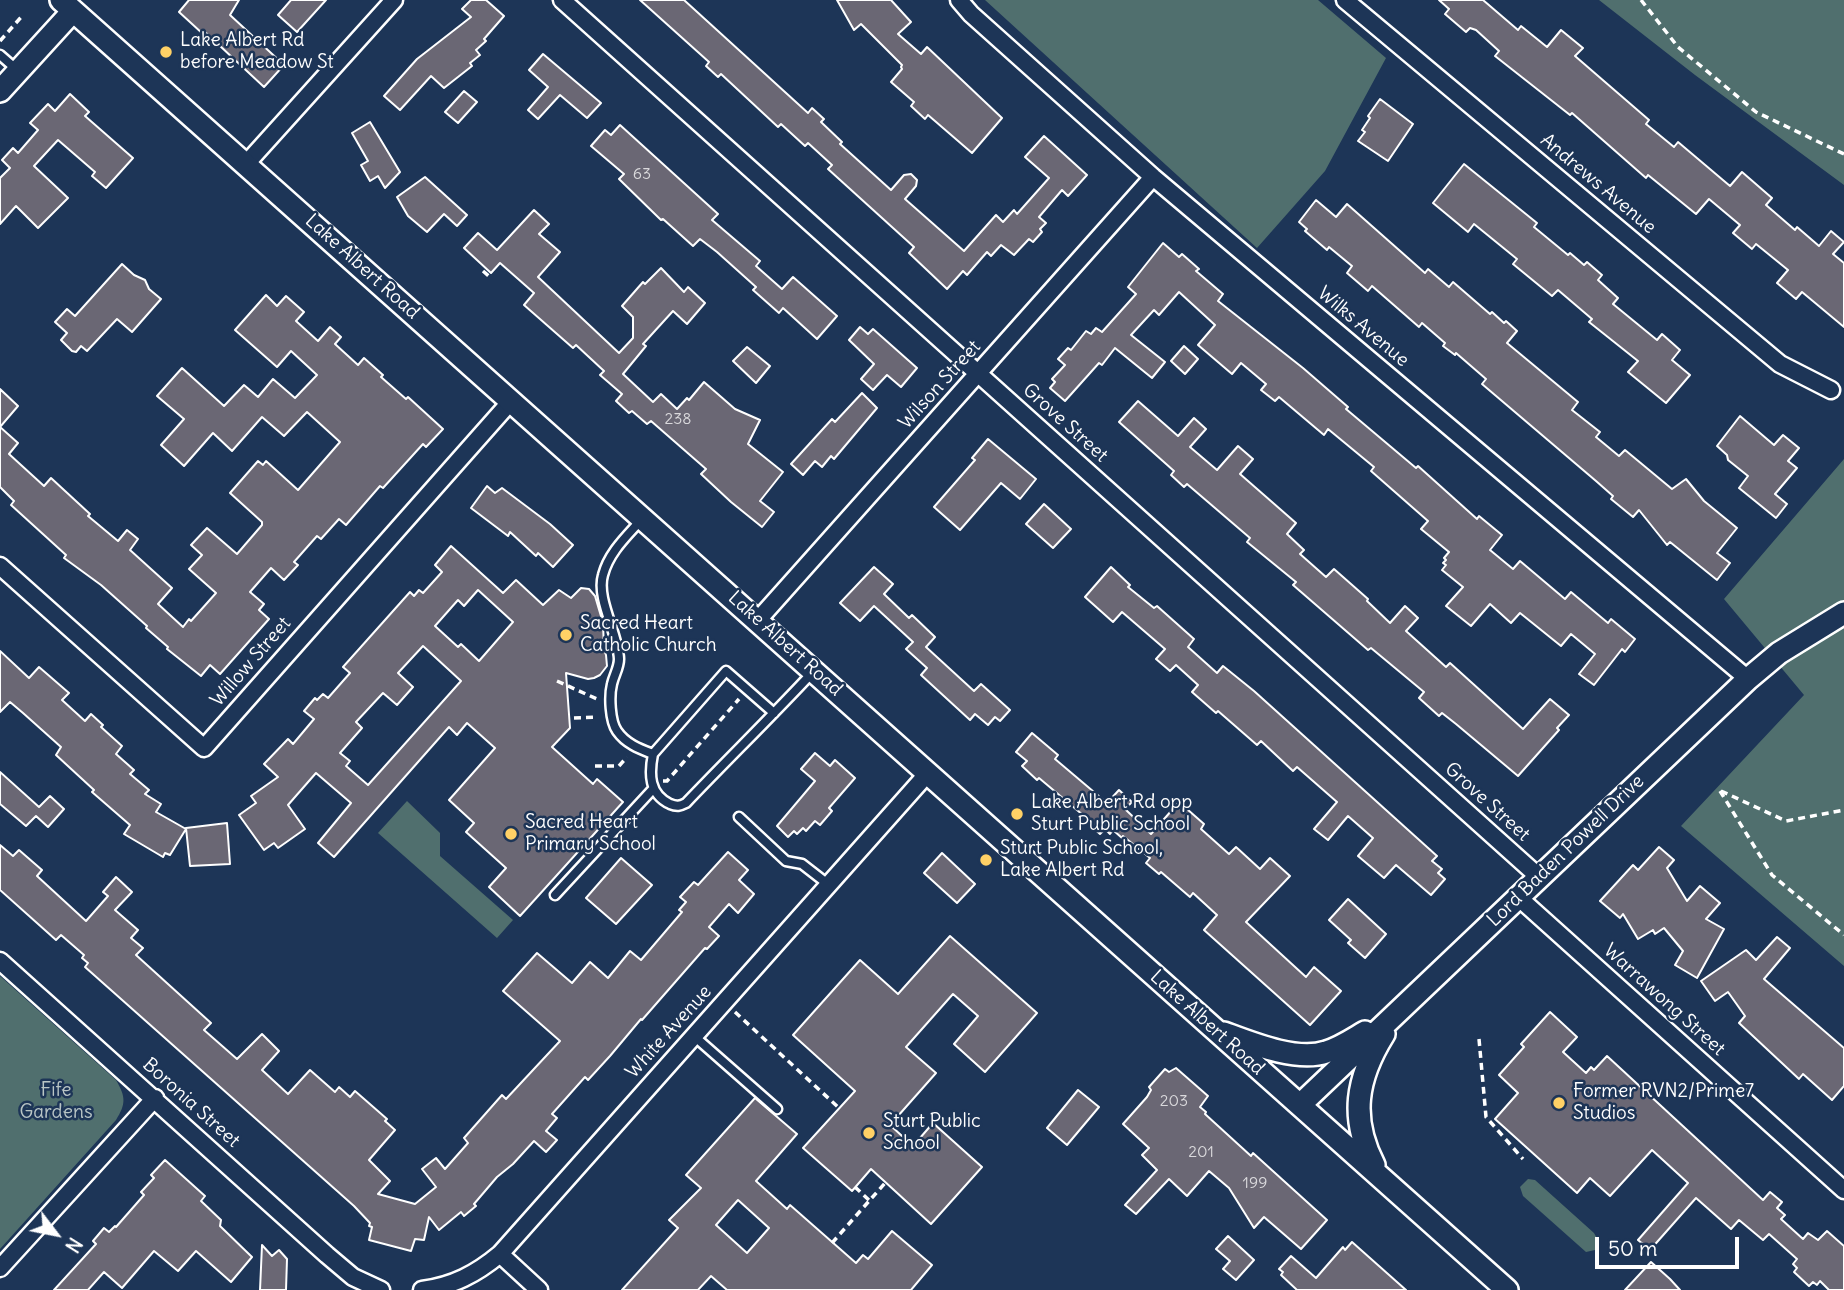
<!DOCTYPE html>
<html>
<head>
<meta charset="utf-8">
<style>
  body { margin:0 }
  #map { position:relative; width:1844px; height:1290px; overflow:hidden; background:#1d3557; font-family:Delius,sans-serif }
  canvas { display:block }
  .north { position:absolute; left:21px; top:1199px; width:70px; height:70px; -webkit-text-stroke:5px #1d3557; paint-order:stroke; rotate:122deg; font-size:19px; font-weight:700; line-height:28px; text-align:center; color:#fff }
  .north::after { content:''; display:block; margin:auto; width:24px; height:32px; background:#fff; clip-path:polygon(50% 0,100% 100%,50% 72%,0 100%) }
  .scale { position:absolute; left:1595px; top:1237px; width:144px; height:32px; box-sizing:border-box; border:4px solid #fff; border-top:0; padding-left:9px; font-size:21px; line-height:24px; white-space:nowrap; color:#fff; -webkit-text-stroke:5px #1d3557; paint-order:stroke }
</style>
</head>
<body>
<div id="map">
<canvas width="1844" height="1290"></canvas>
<div class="north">N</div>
<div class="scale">50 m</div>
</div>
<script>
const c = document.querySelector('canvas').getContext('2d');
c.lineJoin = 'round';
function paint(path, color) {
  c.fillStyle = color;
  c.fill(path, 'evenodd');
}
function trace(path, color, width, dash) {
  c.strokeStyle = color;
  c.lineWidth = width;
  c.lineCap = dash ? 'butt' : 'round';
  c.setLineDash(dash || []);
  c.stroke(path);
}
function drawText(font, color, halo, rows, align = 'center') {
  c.font = font + ' Delius,sans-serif';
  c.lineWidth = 5;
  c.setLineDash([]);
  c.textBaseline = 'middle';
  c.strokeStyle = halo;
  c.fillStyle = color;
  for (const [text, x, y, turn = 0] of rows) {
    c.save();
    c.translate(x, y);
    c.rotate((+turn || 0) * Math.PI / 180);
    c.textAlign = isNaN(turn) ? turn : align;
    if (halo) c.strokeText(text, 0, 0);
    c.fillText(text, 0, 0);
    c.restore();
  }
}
const green = new Path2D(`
  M985,0H1318L1386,58L1325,171L1257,248Z
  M1599,0H1844V185L1695,75Z
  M1844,459V966L1681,826L1804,695L1724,599Z
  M407,801L440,833V856L513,920L497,938L378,833Z
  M0,976L116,1080C126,1097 126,1104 116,1120L0,1249Z
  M1528,1179L1535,1180L1594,1233L1599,1242L1595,1250L1586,1252L1523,1196L1520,1187Z`);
const building = new Path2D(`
  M189,0H239L230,15L284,65L264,87L205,32L203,34L179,12Z
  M291,0H326L297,32L278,15Z
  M471,0H486L504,16L484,39L486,41L476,50L480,55L470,63L472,66L444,88L431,76L400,110L384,96L417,59L471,17L462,9Z
  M640,0H684L808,113L812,108L824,119L821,122L842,142L840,144L891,190L904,175L911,174L917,180L916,186L905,199L964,251L996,215L1003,222L1014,210L1017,214L1049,178L1025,157L1044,136L1087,175L1068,196L1062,190L1039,217L1046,223L1040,229L1042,232L1033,242L1029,239L1014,255L1001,245L991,256L987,252L967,275L963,271L947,289L909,253L914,247L828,169L832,165L808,143L805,146L781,124L778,127L721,74L718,77L706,66L709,62Z
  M837,0H891L911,22L898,34L921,54L927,47L1002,118L972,153L928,115L925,119L911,106L914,102L891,82L902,69L901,67L902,65L861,24L854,30Z
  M1439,0H1483L1518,30L1521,26L1547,47L1561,30L1583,48L1575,56L1649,120L1646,124L1674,147L1678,142L1730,186L1742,172L1772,198L1766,205L1795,230L1797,227L1819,246L1831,231L1844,242L1833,254L1844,263V327L1802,292L1796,299L1777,283L1788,270L1756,244L1752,249L1733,233L1740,225L1709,199L1696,214L1648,175L1646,178L1572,113L1570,115L1495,56L1499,51L1476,30L1470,28L1466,32L1445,14L1449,9Z
  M543,54L601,103L587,118L560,95L538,119L528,110L548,87L529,70Z
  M464,91L477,102L458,123L445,112Z
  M70,94L89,112L85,116L133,158L106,188L92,176L95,172L58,140L34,166L68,198L38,228L16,206L0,224V178L10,168L2,160L13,148L18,153L38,130L30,123L48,104L55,111Z
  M1380,99L1413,124L1388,161L1358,141L1365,132L1362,130L1370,118L1368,116Z
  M370,122L400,172L385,188L378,176L370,181L361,165L368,161L352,133Z
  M620,125L718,214L712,220L760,261L756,266L782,289L793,277L837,316L817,339L783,308L779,313L753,290L756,287L717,252L700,239L693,246L663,219L661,220L619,179L624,174L591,146L605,130L611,135Z
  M1464,164L1537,223L1534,227L1568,255L1570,253L1584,265L1587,262L1602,275L1598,280L1618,298L1613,304L1657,340L1662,334L1680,350L1672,360L1690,375L1666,403L1628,372L1638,361L1589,322L1592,319L1558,290L1552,296L1513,264L1517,259L1474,224L1468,232L1433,203Z
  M425,177L467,215L457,226L444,214L427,232L408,216L397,197Z
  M1316,200L1336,217L1347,204L1425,273L1428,269L1449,287L1453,282L1490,314L1492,312L1504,323L1506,321L1517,331L1507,343L1578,402L1572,410L1600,432L1596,437L1619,456L1625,450L1672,489L1686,479L1704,501L1737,528L1717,553L1730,563L1717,580L1670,542L1667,545L1639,510L1633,517L1611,499L1613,496L1596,481L1482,384L1486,379L1456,353L1455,355L1443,346L1445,343L1422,323L1419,327L1372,286L1368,291L1347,273L1352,266L1329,247L1327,250L1305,231L1307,229L1299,222Z
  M534,210L549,224L539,234L560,252L538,277L619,353L633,338V317L622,306L643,282L645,284L661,268L684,292L688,287L705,303L687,324L673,311L643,344L646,346L623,374L653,402L661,394L677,409L687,398L689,400L704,382L735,409L760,420L748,444L783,472L760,501L774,512L762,527L731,502L701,474L706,469L651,421L647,424L632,411L629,413L616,401L622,394L600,375L604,371L576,345L573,348L524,305L534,293L500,263L491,273L464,248L478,233L497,250Z
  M1163,243L1179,257L1182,254L1199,269L1196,271L1223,294L1218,301L1303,368L1348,407L1346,409L1416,468L1418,466L1477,519L1479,516L1502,535L1490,550L1513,569L1520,561L1565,599L1571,592L1608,623L1611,619L1635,639L1625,652L1622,649L1594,685L1579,674L1595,654L1571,634L1561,646L1520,613L1511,623L1490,604L1471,626L1446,606L1463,587L1442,570L1446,565L1443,563L1446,560L1444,558L1449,552L1421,529L1428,521L1371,471L1374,467L1328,429L1324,435L1279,397L1275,401L1261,390L1266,384L1241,363L1232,374L1198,345L1215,325L1179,292L1159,315L1154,310L1131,335L1165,362L1152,378L1115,348L1102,365L1099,363L1065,401L1050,388L1055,382L1052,379L1065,365L1058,359L1068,348L1071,350L1086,331L1091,334L1096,328L1102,332L1136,294L1128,287Z
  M122,264L134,275L145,280L149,289L161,299L132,332L117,319L87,351L81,346L76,352L72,351L61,340L67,333L55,322L67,309L75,316Z
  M266,295L277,306L286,296L304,312L296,321L318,341L330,327L341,337L335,344L358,365L364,358L383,375L381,377L406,399L408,397L443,429L426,447L423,444L383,488L380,486L346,525L339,519L321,539L317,536L294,562L298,565L284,580L271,568L250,592L264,604L259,610L269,619L220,674L210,665L201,676L167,649L168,647L146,628L147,626L101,585L64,558L66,555L11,505L14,501L0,487V427L18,443L9,454L44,486L51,478L90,514L88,516L118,541L127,530L138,539L130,550L172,588L158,604L183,627L189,619L191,621L216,593L189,569L202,555L191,545L207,528L237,554L262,525V522L230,493L258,461L263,465L266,461L298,490L340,442L307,412L284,436L262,417L232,451L213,433L184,466L161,445L184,419L157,396L182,368L224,406L244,385L258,397L273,379L295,398L317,375L291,351L277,367L235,330Z
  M860,327L868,334L873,329L917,368L901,387L887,375L873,390L861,379L874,364L849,340Z
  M1184,346L1198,359L1185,374L1171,361Z
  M747,347L770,366L756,383L733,361Z
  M0,389L18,406L0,427Z
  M862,393L877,408L834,459L831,456L822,467L815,461L803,475L791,464L832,419L835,422Z
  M1138,401L1178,436L1194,418L1206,429L1190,447L1217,470L1238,446L1253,459L1240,474L1296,523L1287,534L1304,550L1300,554L1326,577L1334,569L1368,599L1367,601L1390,623L1405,606L1418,618L1406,631L1446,667L1450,663L1523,729L1550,699L1569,715L1557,728L1559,730L1518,776L1456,724L1442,713L1439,716L1419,698L1424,692L1371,648L1368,650L1293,585L1296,582L1247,542L1250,538L1187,484L1184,487L1171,475L1174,471L1119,422Z
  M1740,416L1774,445L1783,435L1799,448L1788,461L1797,468L1775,494L1787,504L1776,518L1739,488L1748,476L1728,460L1727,455L1717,446Z
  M988,439L1036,479L1020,499L1001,483L960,530L934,507L975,460L972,458Z
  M487,486L495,493L502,488L550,524L573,545L553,567L538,553L536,556L510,532L508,536L471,508Z
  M1044,504L1071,529L1053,548L1026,524Z
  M451,546L503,593L516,580L543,605L559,590L571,598L581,588L589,589L595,596L603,623L604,650L606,655L607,666L600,675L594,678L588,679L566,673L570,728L552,747L593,784L597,779L623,802L520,916L489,887L506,868L466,832L474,823L449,800L495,748L467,723L457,735L449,727L334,857L318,843L351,803L316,773L288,805L305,829L278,848L274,843L264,850L239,815L256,803L251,796L278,777L264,764L288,739L293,744L314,719L304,711L315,698L317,700L323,694L328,698L350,673L343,667L410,592L414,596L419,590L423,593L442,572L435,565ZM478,590L513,622L479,661L461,644L458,647L435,626L458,600L464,606ZM423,646L461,681L368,785L346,766L350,761L340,753L362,728L356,722L383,693L397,705L413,687L398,673Z
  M874,567L893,584L884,594L909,618L912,615L935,637L926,647L974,691L981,684L1010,710L1000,721L995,717L988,725L975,714L970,720L921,675L927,668L906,649L913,642L874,606L860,621L840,603Z
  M1111,567L1130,585L1128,587L1154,608L1157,606L1194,639L1188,647L1217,673L1223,666L1254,691L1437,856L1432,861L1442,869L1438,873L1445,879L1431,895L1396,865L1384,878L1358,856L1373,838L1348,816L1328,840L1314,829L1337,802L1297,767L1293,771L1261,741L1257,745L1218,711L1216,713L1192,692L1198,685L1176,665L1170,671L1156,659L1165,649L1122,612L1113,622L1085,597Z
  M0,651L29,678L39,667L69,693L62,700L85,721L91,714L103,725L101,727L122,746L116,754L134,770L130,774L149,790L145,794L161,804L156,812L186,829L170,855L165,853L163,857L124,834L130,825L92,792L94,790L56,755L61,747L23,713L10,702L0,712Z
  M1032,733L1058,755L1055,759L1107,803L1119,790L1132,802L1125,809L1151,834L1179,802L1204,824L1201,829L1229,854L1236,847L1260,869L1270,858L1290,876L1246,922L1306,977L1314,967L1341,991L1310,1025L1204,930L1217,915L1193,893L1190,897L1161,872L1159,874L1146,863L1150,858L1123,836L1122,838L1113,830L1110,834L1105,829L1100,834L1088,823L1090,821L1039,778L1037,780L1022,766L1027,761L1016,752Z
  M815,753L830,766L835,760L855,778L829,808L832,811L820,825L815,821L806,831L803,828L797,834L794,831L788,837L777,826L815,781L801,769Z
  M0,772L39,807L50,796L64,809L48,827L36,816L26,826L0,804Z
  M227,823L230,864L190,866L186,828Z
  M0,845L13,856L19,850L42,870L37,876L86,921L108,896L103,892L116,877L132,892L115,910L138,930L131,938L143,948L136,955L211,1023L204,1030L237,1059L262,1034L279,1051L262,1070L288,1094L310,1070L335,1092L339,1087L350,1097L355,1091L387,1119L385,1121L395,1130L369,1160L390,1181L378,1194L415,1204L436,1187L422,1169L436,1158L445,1169L468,1143L464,1138L502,1095L506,1099L560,1041L503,991L537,953L572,983L590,962L608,978L630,951L641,960L682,912L679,910L686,902L680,897L694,882L698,885L728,852L748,870L739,880L754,894L738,913L729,904L709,927L719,936L707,949L705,948L642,1020L641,1019L610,1056L588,1080L585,1077L552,1114L557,1118L546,1131L557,1140L546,1152L534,1141L513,1164L497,1177L474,1204L476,1206L464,1216L461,1212L439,1230L429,1217L424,1240L415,1239L411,1251L369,1240L372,1227L369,1226L370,1223L354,1206L85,967L88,963L82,958L84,955L61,935L56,940L0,890Z
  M1659,847L1674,860L1667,868L1687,901L1700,886L1720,903L1706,919L1724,929L1697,978L1675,965L1683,951L1664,928L1655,934L1653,930L1638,939L1623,914L1620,918L1600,901L1633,865L1638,870Z
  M942,853L975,884L957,903L924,873Z
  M621,858L652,885L616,924L586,898Z
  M1348,899L1386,934L1365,958L1348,943L1351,940L1329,920Z
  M950,936L1037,1013L985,1072L954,1044L978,1016L953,994L906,1047L936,1073L890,1125L913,1146L933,1123L982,1167L931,1224L871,1169L852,1191L803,1148L855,1091L793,1035L860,960L898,994Z
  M1777,937L1790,948L1764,979L1844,1048V1086L1832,1100L1803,1074L1799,1079L1739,1023L1745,1016L1728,992L1715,1001L1701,981L1746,950L1756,960Z
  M1550,1012L1577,1037L1563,1052L1586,1073L1591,1067L1594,1070L1607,1056L1763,1200L1770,1192L1782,1202L1777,1208L1785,1215L1781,1219L1803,1239L1808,1233L1818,1240L1827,1231L1844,1246V1290H1829L1820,1281L1817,1285L1813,1282L1809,1286L1794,1272L1797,1268L1793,1264L1797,1259L1769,1234L1763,1240L1739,1220L1731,1229L1696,1198L1650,1250L1638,1240L1688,1183L1652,1150L1610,1196L1590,1178L1577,1193L1495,1119L1518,1093L1499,1075L1524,1047L1521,1044Z
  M1176,1068L1208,1096L1200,1107L1206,1112L1205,1114L1251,1156L1253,1153L1327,1220L1301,1249L1264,1217L1254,1228L1229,1188L1209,1171L1187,1196L1169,1179L1136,1214L1125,1205L1157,1170L1142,1155L1149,1148L1123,1124L1147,1097L1151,1090L1149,1087L1165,1069L1169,1072Z
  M1078,1090L1099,1107L1067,1145L1047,1128Z
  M755,1098L797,1134L756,1181L787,1209L790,1205L856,1263L863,1255L868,1259L892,1231L932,1265L911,1290H727L711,1276L698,1290H622L678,1228L669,1220L701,1188L686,1175ZM738,1200L769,1228L747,1253L716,1225Z
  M165,1160L205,1196L201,1201L221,1220L220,1226L252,1257L231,1282L196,1251L178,1271L154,1251L122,1288L104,1272L88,1290H54L96,1244L93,1241L104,1228L109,1232L115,1226L116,1227L144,1195L141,1192L154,1178L151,1175Z
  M1228,1236L1254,1260L1236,1280L1223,1269L1230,1261L1216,1249Z
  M1352,1242L1406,1290H1297L1281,1275L1283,1272L1279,1269L1291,1256L1316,1278L1343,1247L1345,1250Z
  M262,1245L272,1256L279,1250L287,1259L286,1290H260Z
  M1651,1262L1670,1279L1680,1290H1625Z`);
const path = new Path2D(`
  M1641,0L1678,47L1756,112L1844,154
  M0,41L23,15
  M483,271L491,278
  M557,681L597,699
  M574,718L598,717
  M595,766H619L627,757
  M663,781H667L739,699
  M1720,791L1772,875L1844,935
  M1721,791L1786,821L1844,810
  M735,1012L839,1108
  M1479,1039L1486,1117L1523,1159
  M855,1187L870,1201
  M832,1243L885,1183`);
const lane = new Path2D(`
  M0,55L16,69
  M642,519C627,536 609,552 603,575C596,599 618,633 619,659C619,668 614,675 612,684C609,696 610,721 617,731C626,744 640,749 653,754
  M774,713L726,671L653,754C649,774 649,794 670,804C677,807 680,806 686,803C728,759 771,717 812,673
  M739,817L786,861L802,864L829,885
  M555,895L653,789
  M694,1036L777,1109`);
const street = new Path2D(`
  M562,0L1539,877
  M959,0L971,14L1153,177L1748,679
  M1345,0L1780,364L1831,390
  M246,164L394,0
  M0,566L204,748L512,400
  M758,620L1153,177
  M1518,897L1844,1190
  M0,961L327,1255L353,1277L381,1290
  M500,1254L539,1290
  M0,1268L155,1098
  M422,1290C453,1286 476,1274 500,1254L928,773`);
const secondary = new Path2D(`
  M61,0L1507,1290
  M0,91L73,11
  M1224,1033C1251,1043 1297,1062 1326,1052C1340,1048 1353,1039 1365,1032
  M1300,1105L1748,679L1779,653L1844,613
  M1374,1165C1350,1118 1356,1079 1384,1034`);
const markers = [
  [166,52,7,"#ffd166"],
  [566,635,7,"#ffd166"],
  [1017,814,7,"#ffd166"],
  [511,834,7,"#ffd166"],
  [986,860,7,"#ffd166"],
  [1559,1103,7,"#ffd166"],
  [869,1133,7,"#ffd166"]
];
const numberNames = [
  ["63",642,174],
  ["238",678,419],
  ["203",1174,1101],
  ["201",1201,1152],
  ["199",1255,1183]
];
const poiNames = [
  ["Lake Albert Rd",180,41],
  ["before Meadow St",180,63],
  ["Sacred Heart",580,624],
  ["Catholic Church",580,646],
  ["Lake Albert Rd opp",1031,803],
  ["Sturt Public School",1031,825],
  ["Sacred Heart",525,823],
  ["Primary School",525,845],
  ["Sturt Public School,",1000,849],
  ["Lake Albert Rd",1000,871],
  ["Former RVN2/Prime7",1573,1092],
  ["Studios",1573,1114],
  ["Sturt Public",883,1122],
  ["School",883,1144]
];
const streetNames = [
  ["Andrews Avenue",1598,184,40],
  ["Lake Albert Road",362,267,42],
  ["Wilks Avenue",1363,327,40],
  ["Wilson Street",940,385,-48],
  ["Grove Street",1065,423,42],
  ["Lake Albert Road",785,644,42],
  ["Willow Street",251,662,-49],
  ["Grove Street",1487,802,42],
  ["Lord Baden Powell Drive",1566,851,-44],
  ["Warrawong Street",1664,1000,42],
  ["Lake Albert Road",1207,1023,42],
  ["White Avenue",669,1032,-48],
  ["Boronia Street",191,1103,42]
];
const parkNames = [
  ["Fife",56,1091],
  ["Gardens",56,1113]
];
paint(green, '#506f6e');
paint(building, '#6a6774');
trace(building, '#fff', 2);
trace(lane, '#fff', 13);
trace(street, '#fff', 21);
trace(secondary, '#fff', 26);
trace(path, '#fff', 3.5, [7, 5]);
trace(lane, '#1d3557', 8);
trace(street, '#1d3557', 16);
trace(secondary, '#1d3557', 21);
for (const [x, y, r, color] of markers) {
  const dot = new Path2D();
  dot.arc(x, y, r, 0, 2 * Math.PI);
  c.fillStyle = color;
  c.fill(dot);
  trace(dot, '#1d3557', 2.5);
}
drawText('16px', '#dad9dc', null, numberNames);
drawText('19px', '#fff', '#1d3557', poiNames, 'left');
drawText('19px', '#fff', '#1d3557', streetNames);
drawText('19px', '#b9c5c5', '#1d3557', parkNames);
</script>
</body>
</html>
